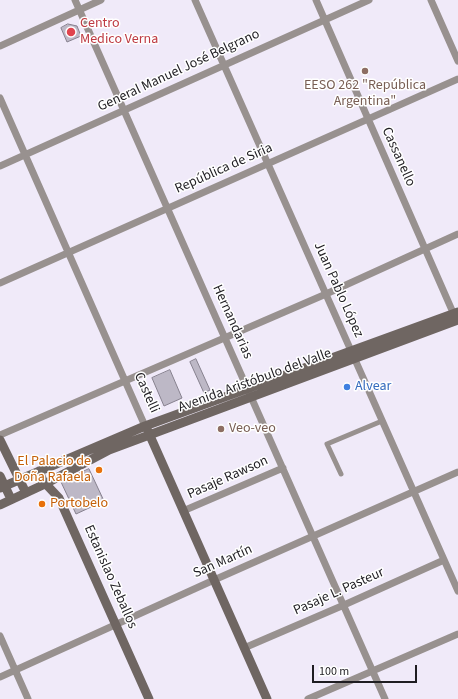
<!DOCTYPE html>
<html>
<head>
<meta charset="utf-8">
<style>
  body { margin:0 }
  #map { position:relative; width:458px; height:699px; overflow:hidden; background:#f0eaf9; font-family:"Source Sans 3",sans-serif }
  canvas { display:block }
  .scale { position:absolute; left:312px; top:665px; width:105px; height:18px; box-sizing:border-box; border:2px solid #1f1d22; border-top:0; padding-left:5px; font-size:12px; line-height:14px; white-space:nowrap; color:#1f1d22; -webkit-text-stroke:3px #fff; paint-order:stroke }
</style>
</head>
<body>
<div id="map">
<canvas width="458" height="699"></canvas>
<div class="scale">100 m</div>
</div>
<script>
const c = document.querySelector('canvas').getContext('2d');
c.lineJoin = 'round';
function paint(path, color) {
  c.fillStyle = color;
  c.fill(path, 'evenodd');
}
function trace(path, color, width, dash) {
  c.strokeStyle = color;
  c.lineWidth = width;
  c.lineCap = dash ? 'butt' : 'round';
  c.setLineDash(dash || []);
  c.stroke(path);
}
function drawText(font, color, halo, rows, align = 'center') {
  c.font = font + ' "Source Sans 3",sans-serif';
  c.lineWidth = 3;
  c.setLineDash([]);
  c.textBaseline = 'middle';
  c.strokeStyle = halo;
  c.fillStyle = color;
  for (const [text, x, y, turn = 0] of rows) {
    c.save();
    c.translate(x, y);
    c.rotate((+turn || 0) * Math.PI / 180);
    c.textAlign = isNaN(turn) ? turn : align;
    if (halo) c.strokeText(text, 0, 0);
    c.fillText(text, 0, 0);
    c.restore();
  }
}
const building = new Path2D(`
  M68,24L77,26L81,36L67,42L61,28Z
  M196,359L210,390L204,393L190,362Z
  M170,370L182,398L164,406L152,378Z
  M89,469L104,501L76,514L61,482Z`);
const pedestrian = new Path2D(`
  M341,474L327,444L382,421`);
const minor = new Path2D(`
  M75,0L385,699
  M195,0L458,591
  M316,0L455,317
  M431,0L458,61
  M0,46L101,0
  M0,98L145,426
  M0,166L369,0
  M0,283L458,79
  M0,435L326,294L458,234
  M183,511L283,468
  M0,636L28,699
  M244,648L344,605L444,560
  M0,677L214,580L458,472
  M308,699L458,634`);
const secondary = new Path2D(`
  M147,429L267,699
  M0,440L26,493
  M39,471L43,481L59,498L149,699
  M0,476L11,499
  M0,488L145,426L458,312
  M0,505L45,484L109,450L458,320`);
const markers = [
  [71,32,5,"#e0444e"],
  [365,71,4,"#8d6e63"],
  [347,387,4,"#3f7fe0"],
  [221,429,4,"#8d6e63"],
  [99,470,4,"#e8710a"],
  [42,504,4,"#e8710a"]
];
const healthNames = [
  ["Centro",80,24],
  ["Medico Verna",80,40]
];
const streetNames = [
  ["General Manuel José Belgrano",179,71,-25],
  ["Cassanello",398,157,66],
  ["República de Siria",224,169,-24],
  ["Juan Pablo López",338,290,66],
  ["Hernandarias",232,322,66],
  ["Avenida Aristóbulo del Valle",255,381,-20],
  ["Castelli",146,393,66],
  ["Pasaje Rawson",228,478,-24],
  ["San Martín",223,562,-24],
  ["Estanislao Zeballos",110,577,66],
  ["Pasaje L. Pasteur",339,592,-24]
];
const educationNames = [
  ["EESO 262 \"República",365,86],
  ["Argentina\"",365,102],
  ["Veo-veo",229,429,"left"]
];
const shopNames = [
  ["Alvear",355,387]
];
const foodNames = [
  ["El Palacio de",91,462],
  ["Doña Rafaela",91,478],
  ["Portobelo",50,504,"left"]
];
paint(building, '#bdb8c6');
trace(building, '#86818e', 1);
trace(pedestrian, '#98918f', 5);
trace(minor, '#98918f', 7);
trace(secondary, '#6f6662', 9);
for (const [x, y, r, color] of markers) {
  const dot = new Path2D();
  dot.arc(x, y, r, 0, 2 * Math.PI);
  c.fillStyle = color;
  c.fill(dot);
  trace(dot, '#fff', 1.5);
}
drawText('14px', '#be3a42', '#fff', healthNames, 'left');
drawText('14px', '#1f1d22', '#fff', streetNames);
drawText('14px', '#785e54', '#fff', educationNames);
drawText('14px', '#366cbe', '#fff', shopNames, 'left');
drawText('14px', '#c56008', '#fff', foodNames, 'right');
</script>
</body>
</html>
